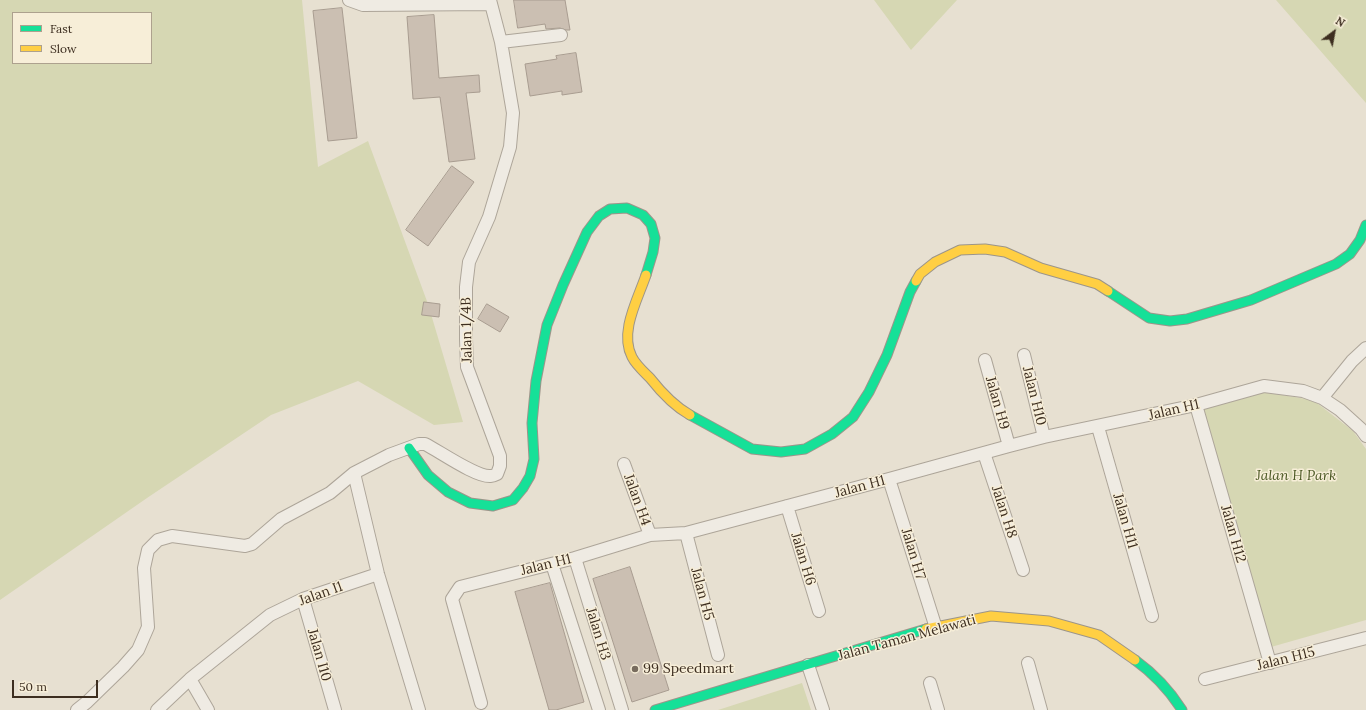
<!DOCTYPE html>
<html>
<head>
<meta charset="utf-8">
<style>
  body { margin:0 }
  #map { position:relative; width:1366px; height:710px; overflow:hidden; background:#e7e0d1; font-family:Lora,serif }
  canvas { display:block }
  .legend { position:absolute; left:12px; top:12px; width:140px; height:52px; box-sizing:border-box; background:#f7eed8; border:1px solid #ada18e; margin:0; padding:5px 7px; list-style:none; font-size:12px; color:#3d2e20 }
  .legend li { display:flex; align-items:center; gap:8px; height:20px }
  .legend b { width:20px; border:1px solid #ada18e }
  .north { position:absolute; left:1314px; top:12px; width:40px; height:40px; -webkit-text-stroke:3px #f7eed8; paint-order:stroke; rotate:32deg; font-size:11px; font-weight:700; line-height:16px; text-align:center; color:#3d2e20 }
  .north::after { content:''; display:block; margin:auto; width:14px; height:18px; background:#3d2e20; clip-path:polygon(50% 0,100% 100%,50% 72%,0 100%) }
  .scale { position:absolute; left:12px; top:680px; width:86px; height:18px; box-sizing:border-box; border:2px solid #3d2e20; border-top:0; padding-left:5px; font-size:12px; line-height:14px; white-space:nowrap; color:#3d2e20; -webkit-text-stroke:3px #f7eed8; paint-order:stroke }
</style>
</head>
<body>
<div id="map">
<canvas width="1366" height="710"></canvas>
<ul class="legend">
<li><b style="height:5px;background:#16e098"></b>Fast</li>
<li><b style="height:5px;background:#ffcf43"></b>Slow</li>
</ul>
<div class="north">N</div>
<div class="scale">50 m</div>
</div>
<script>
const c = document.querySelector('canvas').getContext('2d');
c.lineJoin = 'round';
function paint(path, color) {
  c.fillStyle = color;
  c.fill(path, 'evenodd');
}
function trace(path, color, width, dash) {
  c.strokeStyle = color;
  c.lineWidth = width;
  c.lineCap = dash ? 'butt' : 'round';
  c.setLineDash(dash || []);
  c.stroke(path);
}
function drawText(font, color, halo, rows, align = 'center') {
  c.font = font + ' Lora,serif';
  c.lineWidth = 3;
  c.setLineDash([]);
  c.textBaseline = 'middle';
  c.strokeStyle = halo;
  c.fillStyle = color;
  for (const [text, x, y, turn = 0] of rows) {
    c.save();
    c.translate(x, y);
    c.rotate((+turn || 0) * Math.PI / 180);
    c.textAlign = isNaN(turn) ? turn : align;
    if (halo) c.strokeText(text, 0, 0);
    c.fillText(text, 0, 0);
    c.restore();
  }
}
const green = new Path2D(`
  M0,0H302L318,167L368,141L428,304L463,422L434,425L358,381L271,415L147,498L0,600ZM13,13H151V63H13Z
  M874,0H957L911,50Z
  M1276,0H1366V103Z
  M1263,392L1313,400L1353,431L1366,449V620L1271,647L1203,406Z
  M802,683L811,710H718Z`);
const building = new Path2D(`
  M514,0H565L570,30H566L560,28L546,29L545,24L518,28Z
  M342,8L357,138L328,141L313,11Z
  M434,15L439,78L479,75L480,92L466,93L475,159L449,162L440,97L413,99L407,17Z
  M576,53L582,92L562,95V91L530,96L525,64L557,59L556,56Z
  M452,166L474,182L428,246L406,230Z
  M424,302L440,304L439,317L422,315Z
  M487,304L509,317L500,332L478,319Z
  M630,567L669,690L632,702L593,579Z
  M550,583L584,702L556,710H549L515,592Z`);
const street = new Path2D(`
  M349,0L363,5L490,4
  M501,42L561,35
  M1024,355L1044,437
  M985,360L1009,446
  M1322,398L1352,361L1366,348
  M1196,405L1270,663
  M1098,427L1152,616
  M984,453L1023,570
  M624,464L650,535
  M354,473L378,574L419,710
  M889,479L936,628
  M787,506L819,611
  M686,533L718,655
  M575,558L622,710
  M552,564L599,710
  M303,599L335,710
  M1028,663L1041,710
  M808,665L823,710
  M190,679L208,710
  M1205,679L1366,638
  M930,683L938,710
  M481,703L452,599L460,587L575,558L650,535L686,533L889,479L1009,446L1044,437L1196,405L1264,386L1303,391L1322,398L1340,410L1361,429L1366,436
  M77,710L87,702L123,667L138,650L148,627L144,568L148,550L158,540L172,536L245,546L252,544L281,519L330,493L354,473L389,455L419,444H425C439,451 477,478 491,476C493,476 495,475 497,474L500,466V456L467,367L466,339V287L469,262L489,217L510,147L513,113L501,42L490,0
  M157,710L190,679L270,615L303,599L378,574`);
const fast = new Path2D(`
  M1108,291L1149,318L1170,321L1187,319L1251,300L1336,264L1350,254L1360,240L1366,225
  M690,415L752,449L781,452L805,449L832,434L853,417L869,392L887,355L910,292L916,281
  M409,448L428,475L448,492L470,503L493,506L513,500L523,488L530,476L534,459L532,423L536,381L547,325L563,285L587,232L599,216L610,209L627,208L643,215L651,224L655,238L653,252L646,275
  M1135,660C1153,673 1170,691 1182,710
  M655,710L926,629`);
const slow = new Path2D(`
  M646,275C638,299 619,332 632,357C636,365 644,372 650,378C661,392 674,406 690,415
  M916,281L920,274L935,262L960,250L985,249L1005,252L1041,268L1097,284L1108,291
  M926,629L991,616L1049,621L1099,635L1135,660`);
const markers = [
  [635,669,4,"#786c5e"]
];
const streetNames = [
  ["Jalan 1/4B",467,330,-91],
  ["Jalan H10",1034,396,76],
  ["Jalan H9",997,403,74],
  ["Jalan H1",1174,410,-13],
  ["Jalan H1",860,487,-15],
  ["Jalan H4",637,500,70],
  ["Jalan H8",1004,512,72],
  ["Jalan H11",1125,521,74],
  ["Jalan H12",1233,534,74],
  ["Jalan H7",913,554,73],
  ["Jalan H6",803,559,73],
  ["Jalan H1",546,565,-14],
  ["Jalan I1",321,594,-20],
  ["Jalan H5",702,594,75],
  ["Jalan H3",598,634,73],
  ["Jalan Taman Melawati",907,638,-15],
  ["Jalan I10",319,655,74],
  ["Jalan H15",1286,659,-14]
];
const parkNames = [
  ["Jalan H Park",1296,476]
];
const poiNames = [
  ["99 Speedmart",643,669]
];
paint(green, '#d6d7b3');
paint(building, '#cbbfb2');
trace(building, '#a89c90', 1);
trace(street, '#ada599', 14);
trace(fast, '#9c958a', 11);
trace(slow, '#9c958a', 11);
trace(street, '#efebe3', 12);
trace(fast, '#16e098', 9);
trace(slow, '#ffcf43', 9);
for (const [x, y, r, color] of markers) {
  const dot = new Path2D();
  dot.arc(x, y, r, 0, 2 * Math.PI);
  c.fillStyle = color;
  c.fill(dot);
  trace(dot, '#f7eed8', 1.5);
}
drawText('14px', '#3d2e20', '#f7eed8', streetNames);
drawText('italic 14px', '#4d5a26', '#f7eed8', parkNames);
drawText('14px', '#3d2e20', '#f7eed8', poiNames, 'left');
</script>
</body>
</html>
